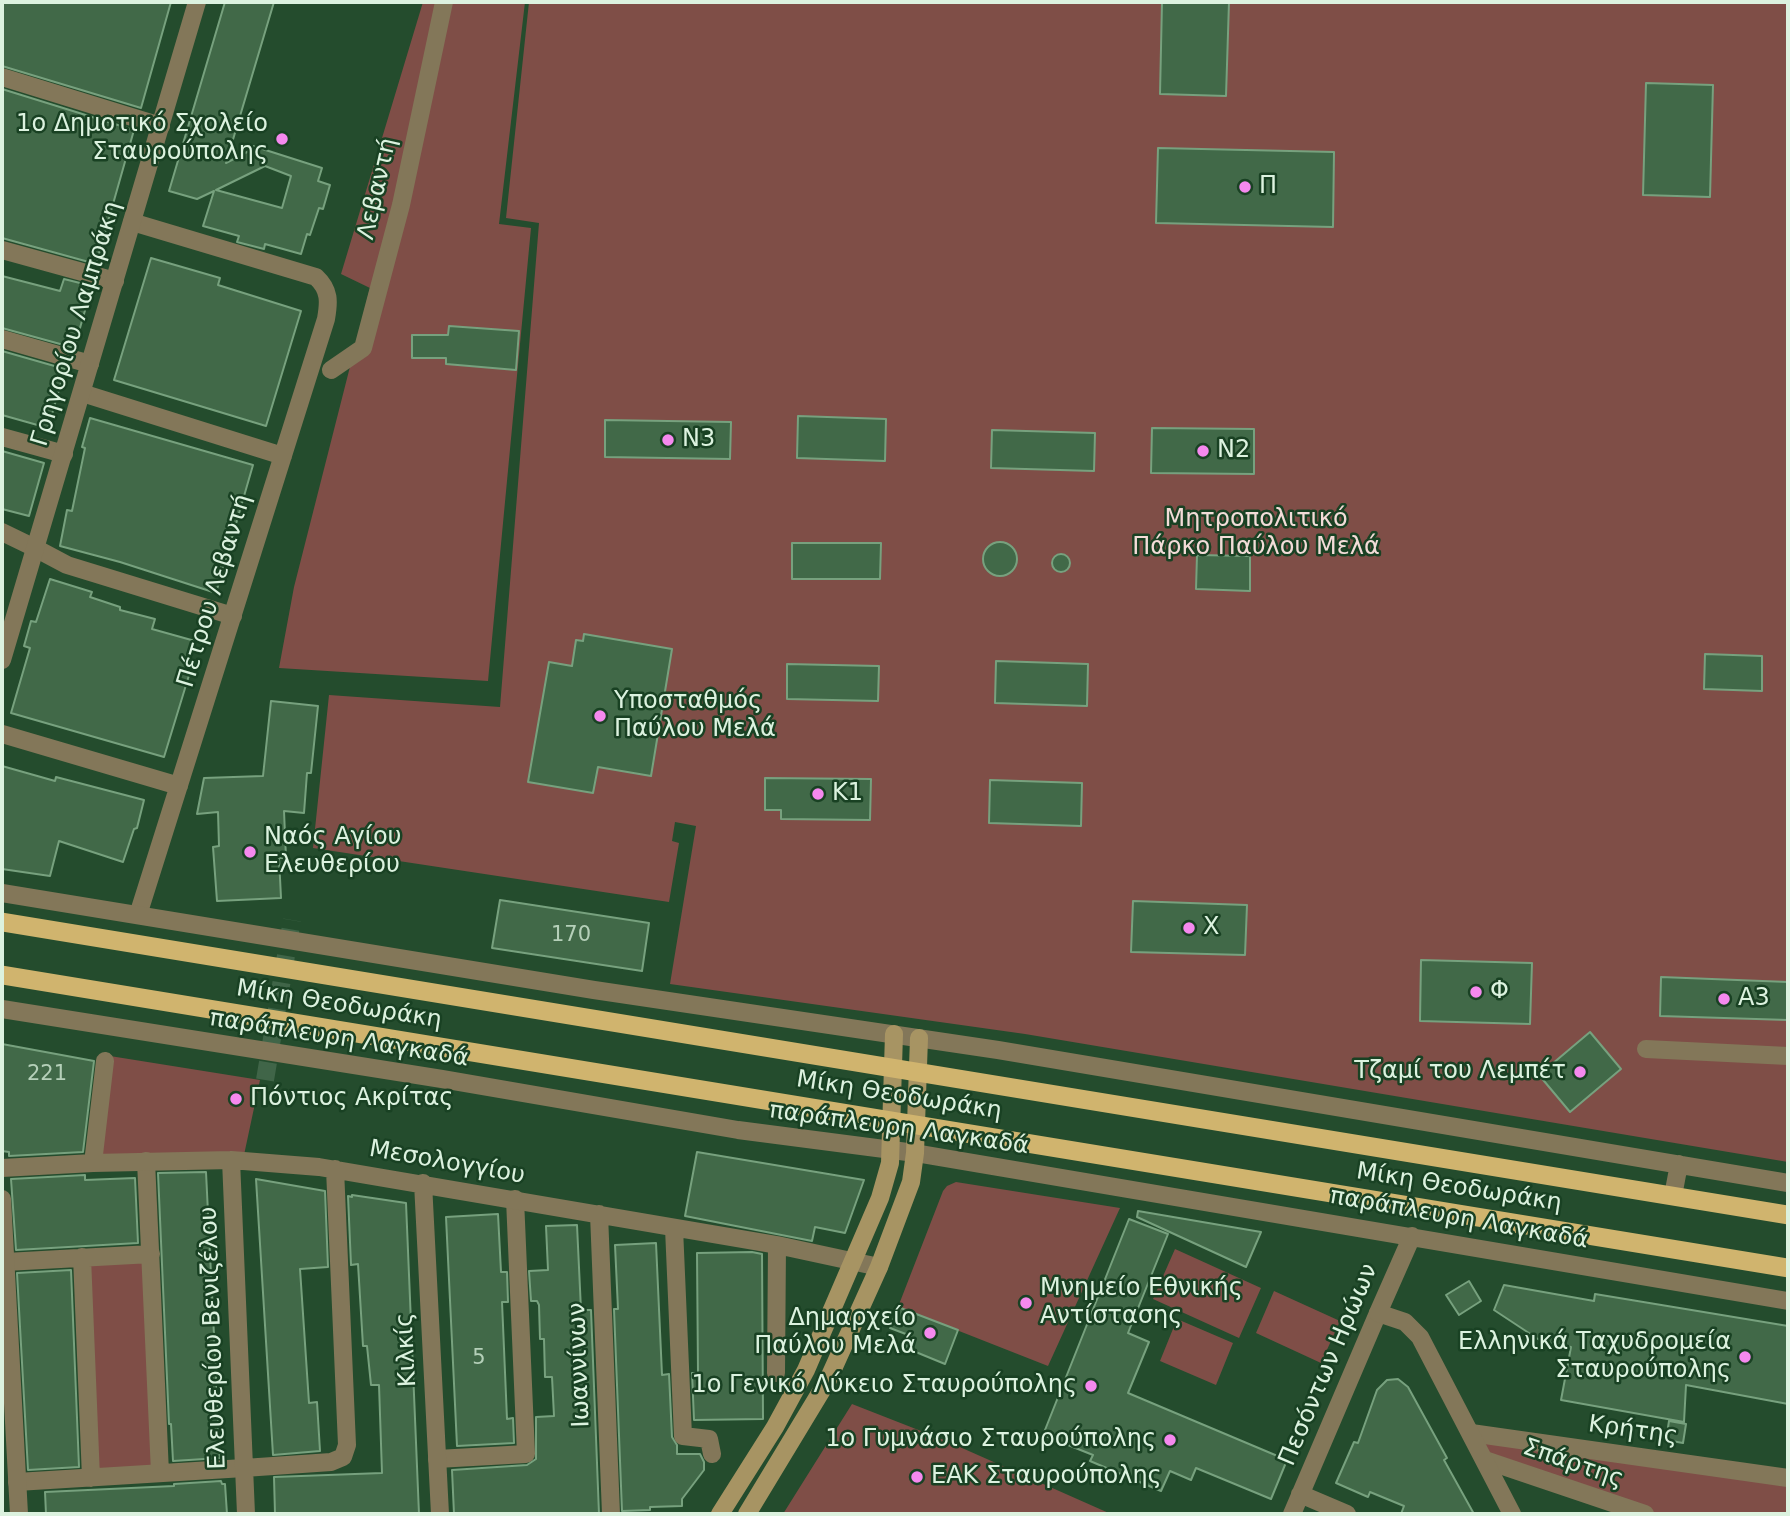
<!DOCTYPE html>
<html>
<head>
<meta charset="utf-8">
<style>
  body { margin:0 }
  #map { position:relative; width:1790px; height:1516px; overflow:hidden; background:#244c2d; font-family:"DejaVu Sans",sans-serif }
  canvas { display:block }
  .frame { position:absolute; inset:0; border:4px solid #dcf2df; pointer-events:none }
</style>
</head>
<body>
<div id="map">
<canvas width="1790" height="1516"></canvas>
<div class="frame"></div>
</div>
<script>
const c = document.querySelector('canvas').getContext('2d');
c.lineJoin = 'round';
function paint(path, color) {
  c.fillStyle = color;
  c.fill(path, 'evenodd');
}
function trace(path, color, width, dash) {
  c.strokeStyle = color;
  c.lineWidth = width;
  c.lineCap = dash ? 'butt' : 'round';
  c.setLineDash(dash || []);
  c.stroke(path);
}
function drawText(font, color, halo, rows, align = 'center') {
  c.font = font + ' "DejaVu Sans",sans-serif';
  c.lineWidth = 5;
  c.setLineDash([]);
  c.textBaseline = 'middle';
  c.strokeStyle = halo;
  c.fillStyle = color;
  for (const [text, x, y, turn = 0] of rows) {
    c.save();
    c.translate(x, y);
    c.rotate((+turn || 0) * Math.PI / 180);
    c.textAlign = isNaN(turn) ? turn : align;
    if (halo) c.strokeText(text, 0, 0);
    c.fillText(text, 0, 0);
    c.restore();
  }
}
const green = new Path2D(`
  M423,2H525L499,224L531,228L488,681L279,668L294,587L370,288L341,274Z
  M529,2H1788V1162L1025,1034L670,984L696,826L675,822L672,841L679,843L669,902L313,848L329,695L500,707L539,223L506,218Z
  M110,1056L260,1080L244,1155L97,1157Z
  M956,1182L1120,1208L1048,1366L898,1307L943,1191L947,1186Z
  M1175,1249L1261,1288L1239,1338L1153,1299Z
  M145,1259L155,1468L98,1471L88,1262Z
  M1274,1291L1340,1321L1321,1363L1256,1333Z
  M1177,1319L1233,1343L1216,1385L1160,1361Z
  M852,1404L944,1440L1111,1514H783Z
  M1471,1433L1788,1478V1514H1645L1485,1460Z`);
const building = new Path2D(`
  M2,2H171L141,108L2,66Z
  M225,2H274L226,163L251,150L253,146L322,168L318,181L330,185L323,209L319,208L310,235L307,234L301,254L265,244L264,249L237,242L239,236L203,226L214,191L197,199L169,191ZM265,166L291,176L282,208L216,190Z
  M1162,2H1229L1226,96L1160,94Z
  M1646,83L1713,85L1710,197L1643,195Z
  M2,89L134,130L96,264L2,238Z
  M1158,148L1334,152L1333,227L1156,223Z
  M151,258L220,278L218,285L301,311L266,426L114,380Z
  M2,276L60,291L64,279L92,286L76,342L73,341L71,347L2,328Z
  M449,326L519,331L516,370L446,364V358H412V335H448Z
  M2,351L65,369L48,428L2,415Z
  M798,416L886,419L885,461L797,458Z
  M90,418L253,465L216,593L120,562L60,546L67,510L72,511L85,448L82,447Z
  M605,420L731,422L730,459L605,457Z
  M1152,428L1254,429V474L1151,473Z
  M992,430L1095,433L1094,471L991,468Z
  M2,451L44,463L29,516L2,509Z
  M983 559a17 17 0 1 1 34 0a17 17 0 1 1-34 0Z
  M792,543H881L880,579H792Z
  M1052 563a9 9 0 1 1 18 0a9 9 0 1 1-18 0Z
  M1197,555L1250,556V591L1196,589Z
  M50,579L92,592L90,597L120,607V610L155,619L152,629L195,641L186,671L190,672L164,757L11,713L30,648L24,646L31,621L36,622Z
  M584,634L672,649L651,776L598,767L593,793L528,782L549,662L572,666L576,640L583,641Z
  M1705,654L1762,656V691L1704,689Z
  M996,661L1088,664L1087,706L995,703Z
  M787,664L879,666L878,701L787,699Z
  M271,701L318,706L311,773H307L304,813L284,811L286,858H279L281,898L217,901L213,847L219,846L218,812L197,814L204,778L263,776Z
  M2,766L55,781L56,777L144,800L137,828L134,829L123,862L59,841L50,876L2,869Z
  M765,778L871,779L870,820L781,819V810H765Z
  M990,780L1082,783L1081,826L989,823Z
  M500,900L649,923L642,971L492,948Z
  M1133,901L1247,905L1245,955L1131,952Z
  M1421,960L1532,963L1530,1024L1420,1021Z
  M1661,977L1788,982V1020L1660,1016Z
  M1590,1032L1621,1069L1570,1112L1539,1075Z
  M2,1044L94,1061L83,1152L9,1156V1152L2,1151Z
  M697,1152L864,1180L845,1233L815,1227L812,1241L685,1216Z
  M206,1172L220,1458L173,1461L171,1424H169L158,1173Z
  M85,1175V1180L135,1178L138,1243L16,1250L11,1179Z
  M256,1179L325,1191L328,1267L300,1269L309,1403L317,1402L320,1451L273,1455Z
  M352,1195L406,1203L419,1514H275L274,1477L382,1473L379,1385H371L367,1346H363L358,1264L351,1265L348,1196L352,1197Z
  M1138,1211L1261,1232L1246,1267L1137,1217Z
  M498,1214L501,1272H507L508,1302H502L507,1419L513,1418L514,1443L457,1446L446,1217Z
  M1129,1219L1168,1234L1128,1333L1149,1342L1128,1393L1287,1460L1271,1499L1196,1468L1191,1480L1170,1471L1161,1491L1090,1461L1093,1455L1043,1435Z
  M577,1225L581,1310H591L599,1514H454L452,1470L527,1465L536,1459V1417L554,1416L552,1377H545L544,1339H540L539,1305L537,1301H531L529,1271L548,1270L546,1226Z
  M656,1243L662,1375L669,1374L672,1437L677,1445V1454H700L704,1462V1470L682,1499V1506L650,1507V1510L622,1511L614,1309H618L615,1245Z
  M752,1252L762,1254L763,1419L694,1420L692,1373H698L697,1253Z
  M71,1270L79,1467L28,1470L17,1273Z
  M1469,1281L1481,1301L1459,1315L1446,1295Z
  M1504,1285L1594,1301L1595,1294L1788,1326V1404L1686,1385L1684,1422L1561,1400L1571,1347L1541,1341L1494,1310Z
  M898,1307L958,1330L945,1364L906,1348L911,1336L890,1328Z
  M1398,1379L1408,1387L1447,1458L1444,1460L1474,1514H1401L1404,1506L1370,1492L1368,1497L1336,1483L1354,1442L1358,1443L1377,1390L1387,1380Z
  M1669,1421L1686,1424L1683,1443L1666,1440Z
  M221,1481L222,1484H225L227,1514H46L45,1492L174,1486V1484Z`);
const pedestrianTunnel = new Path2D(`
  M265,1080L292,920`);
const pedestrian = new Path2D(`
  M2,339L90,364
  M331,370L363,348L401,205L444,2
  M2,532L35,548
  M1646,1049L1788,1056
  M146,1161L160,1473
  M82,1257L91,1478
  M6,1262L151,1254
  M437,1459L526,1454L515,1199
  M17,1482L244,1468`);
const minor = new Path2D(`
  M2,77L161,126
  M132,222L316,277C330,290 329,302 326,319L138,915
  M2,250L115,281
  M82,393L283,456
  M2,437L64,454
  M35,548L67,565L233,616
  M2,734L179,786
  M231,1160L246,1514
  M93,1163L105,1061
  M2,1168L93,1163L231,1160L319,1167L777,1245L879,1267
  M423,1183L440,1514
  M2,1199L19,1514
  M599,1214L611,1514
  M674,1228L683,1436L709,1439L712,1454
  M776,1373L777,1245
  M1471,1433L1788,1478
  M1485,1460L1645,1514
  M244,1468L331,1462L343,1457L347,1445L335,1169
  M1300,1494L1347,1514
  M1292,1514L1378,1313`);
const tertiary = new Path2D(`
  M2,660L197,2
  M2,893L594,990L998,1050L1788,1183
  M2,1009L442,1079L738,1130L915,1153L1788,1301
  M1673,1196L1679,1164
  M1412,1236L1378,1313L1405,1322L1420,1337L1512,1514`);
const secondary = new Path2D(`
  M720,1514L775,1427L806,1370L880,1198L890,1163L894,1034
  M747,1514L828,1380L879,1267L911,1182L915,1153L919,1038`);
const trunk = new Path2D(`
  M2,922L1788,1215
  M2,975L1788,1268`);
const markers = [
  [282,139,7,"#f589ee"],
  [1245,187,7,"#f589ee"],
  [668,440,7,"#f589ee"],
  [1203,451,7,"#f589ee"],
  [600,716,7,"#f589ee"],
  [818,794,7,"#f589ee"],
  [250,852,7,"#f589ee"],
  [1189,928,7,"#f589ee"],
  [1476,992,7,"#f589ee"],
  [1724,999,7,"#f589ee"],
  [1580,1072,7,"#f589ee"],
  [236,1099,7,"#f589ee"],
  [1026,1303,7,"#f589ee"],
  [930,1333,7,"#f589ee"],
  [1745,1357,7,"#f589ee"],
  [1091,1386,7,"#f589ee"],
  [1170,1440,7,"#f589ee"],
  [917,1477,7,"#f589ee"]
];
const numberNames = [
  ["170",571,936],
  ["221",47,1075],
  ["5",479,1359]
];
const poiNames = [
  ["1ο Δημοτικό Σχολείο",268,125,"right"],
  ["Σταυρούπολης",268,153,"right"],
  ["Π",1259,187],
  ["Ν3",682,440],
  ["Ν2",1217,451],
  ["Υποσταθμός",614,702],
  ["Παύλου Μελά",614,730],
  ["Κ1",832,794],
  ["Ναός Αγίου",264,838],
  ["Ελευθερίου",264,866],
  ["Χ",1203,928],
  ["Φ",1490,992],
  ["Α3",1738,999],
  ["Τζαμί του Λεμπέτ",1566,1072,"right"],
  ["Πόντιος Ακρίτας",250,1099],
  ["Μνημείο Εθνικής",1040,1289],
  ["Αντίστασης",1040,1317],
  ["Δημαρχείο",916,1319,"right"],
  ["Παύλου Μελά",916,1347,"right"],
  ["Ελληνικά Ταχυδρομεία",1731,1343,"right"],
  ["Σταυρούπολης",1731,1371,"right"],
  ["1ο Γενικό Λύκειο Σταυρούπολης",1077,1386,"right"],
  ["1ο Γυμνάσιο Σταυρούπολης",1156,1440,"right"],
  ["EAK Σταυρούπολης",931,1477]
];
const streetNames = [
  ["Λεβαντή",378,189,-77],
  ["Γρηγορίου Λαμπράκη",77,324,-73],
  ["Πέτρου Λεβαντή",215,591,-73],
  ["Μίκη Θεοδωράκη",339,1005,9],
  ["παράπλευρη Λαγκαδά",339,1039,9],
  ["Μίκη Θεοδωράκη",899,1096,9],
  ["παράπλευρη Λαγκαδά",899,1129,8],
  ["Μεσολογγίου",447,1163,10],
  ["Μίκη Θεοδωράκη",1459,1188,9],
  ["παράπλευρη Λαγκαδά",1459,1219,10],
  ["Ελευθερίου Βενιζέλου",214,1338,-92],
  ["Κιλκίς",407,1350,-93],
  ["Ιωαννίνων",580,1365,-92],
  ["Πεσόντων Ηρώων",1329,1365,-67],
  ["Κρήτης",1633,1431,8],
  ["Σπάρτης",1573,1464,19]
];
const parkNames = [
  ["Μητροπολιτικό",1256,520],
  ["Πάρκο Παύλου Μελά",1256,548]
];
paint(green, '#7f4e47');
paint(building, '#416948');
trace(building, '#77a17e', 2);
trace(pedestrianTunnel, '#406548', 18, [18, 9]);
trace(pedestrian, '#837759', 18);
trace(minor, '#837759', 18);
trace(tertiary, '#837759', 18);
trace(secondary, '#a79463', 18);
trace(trunk, '#d0b46e', 19);
for (const [x, y, r, color] of markers) {
  const dot = new Path2D();
  dot.arc(x, y, r, 0, 2 * Math.PI);
  c.fillStyle = color;
  c.fill(dot);
  trace(dot, '#194123', 2.5);
}
drawText('21px', '#b5d0b9', null, numberNames);
drawText('24px', '#dcf2df', '#194123', poiNames, 'left');
drawText('24px', '#dcf2df', '#194123', streetNames);
drawText('24px', '#f3dcd8', '#194123', parkNames);
</script>
</body>
</html>
